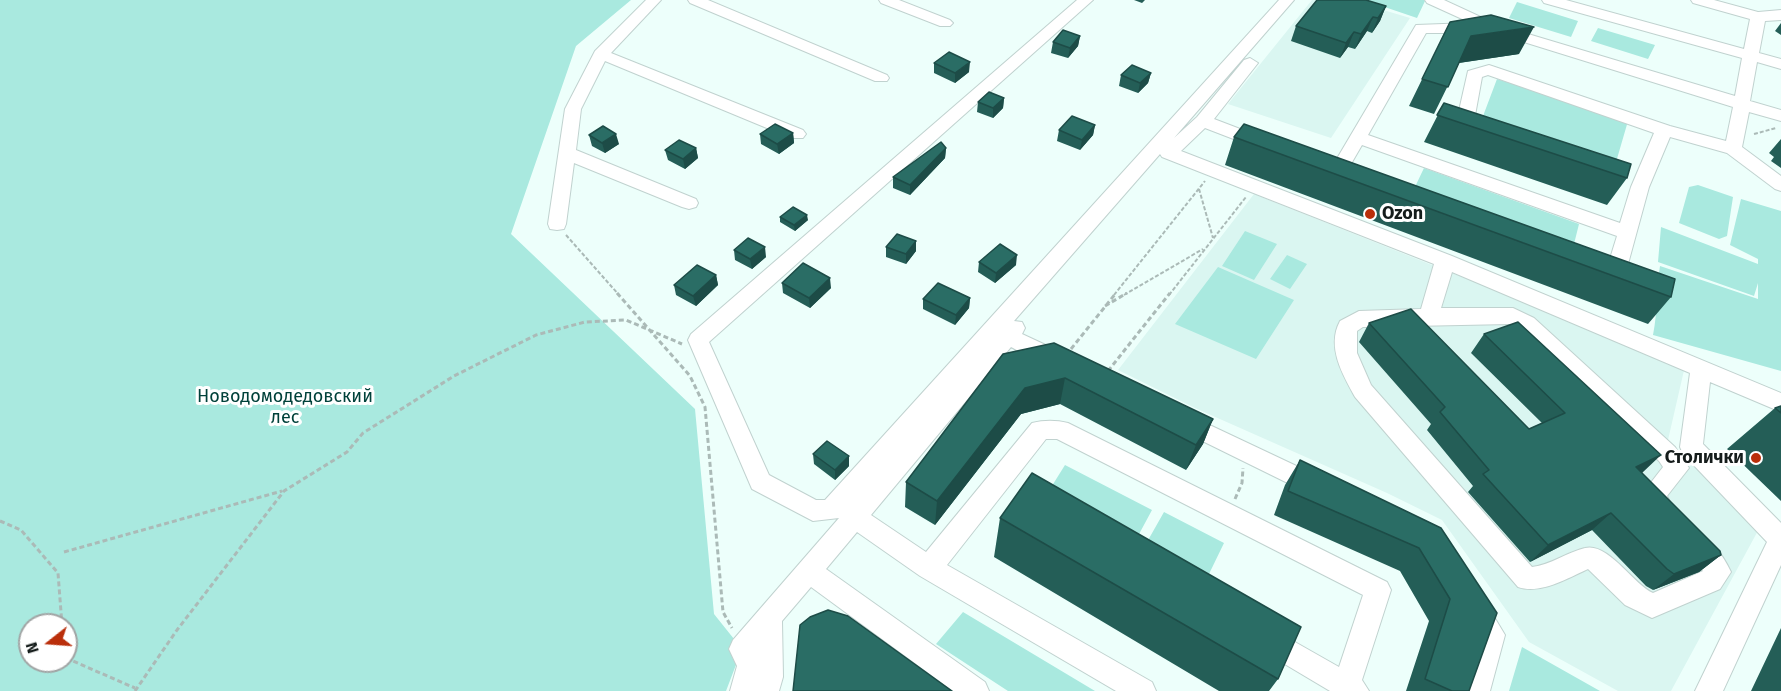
<!DOCTYPE html>
<html>
<head>
<meta charset="utf-8">
<style>
  body { margin:0 }
  #map { position:relative; width:1781px; height:691px; overflow:hidden; background:#edfffb; font-family:"Fira Sans",sans-serif }
  canvas { display:block }
  .north { position:absolute; left:18px; top:613px; width:60px; height:60px; box-sizing:border-box; background:#fff; border:2px solid #a1a4a4; border-radius:50%; rotate:253deg; font-size:16px; font-weight:700; line-height:24px; text-align:center; color:#151c1b }
  .north::after { content:''; display:block; margin:auto; width:21px; height:27px; background:#ba2f0b; clip-path:polygon(50% 0,100% 100%,50% 72%,0 100%) }
</style>
</head>
<body>
<div id="map">
<canvas width="1781" height="691"></canvas>
<div class="north">N</div>
</div>
<script>
const c = document.querySelector('canvas').getContext('2d');
c.lineJoin = 'round';
function paint(path, color) {
  c.fillStyle = color;
  c.fill(path, 'evenodd');
}
function trace(path, color, width, dash) {
  c.strokeStyle = color;
  c.lineWidth = width;
  c.lineCap = dash ? 'butt' : 'round';
  c.setLineDash(dash || []);
  c.stroke(path);
}
function drawText(font, color, halo, rows, align = 'center') {
  c.font = font + ' "Fira Sans",sans-serif';
  c.lineWidth = 6;
  c.setLineDash([]);
  c.textBaseline = 'middle';
  c.strokeStyle = halo;
  c.fillStyle = color;
  for (const [text, x, y, turn = 0] of rows) {
    c.save();
    c.translate(x, y);
    c.rotate((+turn || 0) * Math.PI / 180);
    c.textAlign = isNaN(turn) ? turn : align;
    if (halo) c.strokeText(text, 0, 0);
    c.fillText(text, 0, 0);
    c.restore();
  }
}
const built = new Path2D(`
  M1312,0H1350L1410,18L1331,138L1228,104Z
  M1254,194L1685,366L1668,440L1760,527L1671,691H1618L1529,642L1442,520L1387,493L1195,408L1118,370Z`);
const green = new Path2D(`
  M0,0H631L576,46L511,234L695,409L714,614L742,649L726,691H0ZM30,625H66V661H30Z
  M1364,0H1424L1425,1L1417,18Z
  M1517,2L1578,21L1571,37L1509,18Z
  M1598,28L1655,45L1648,59L1591,41Z
  M1497,79L1628,121L1614,169L1480,124Z
  M1424,168L1579,224L1573,248L1414,189Z
  M1698,185L1733,197L1727,236L1719,239L1679,223L1689,187Z
  M1741,199L1781,211V371L1653,335C1658,311 1656,289 1660,266L1758,299V283L1754,296L1658,262L1661,227L1758,264V259L1730,245Z
  M1245,231L1277,244L1254,280L1222,266Z
  M1287,255L1307,264L1290,289L1270,279Z
  M1218,267L1294,300L1256,359L1175,324Z
  M1065,465L1152,510L1138,536L1050,489Z
  M1164,512L1224,543L1209,574L1147,542Z
  M963,612L1095,691H1008L936,644Z
  M1522,647L1600,691H1509Z`);
const pathFar1 = new Path2D(`
  M1754,134L1776,128
  M1199,189L1213,238
  M566,235L619,295
  M1114,295L1205,181
  M1124,295L1203,249
  M1169,295L1246,197`);
const path = new Path2D(`
  M617,293L690,376L705,407L723,612L732,628
  M1105,306L1127,293
  M1071,349L1116,293
  M1108,371L1170,293
  M1235,499L1242,483L1243,468
  M0,521L21,530L58,573L62,625
  M64,552L282,491
  M66,658L135,688
  M135,691L177,630L284,491L347,452L363,433L454,376L536,335L585,322L626,320L682,344`);
const minor = new Path2D(`
  M646,0H661L611,53L803,130L806,134L803,138H791L605,61L581,109L576,150L696,199L698,203L696,207L689,209L682,207L574,163L566,224L564,229L557,230L550,229L548,224L565,109L595,51Z
  M688,0H708L887,75L889,78L887,81H875L690,3Z
  M879,0H899L950,20L953,23L950,26H940L881,3Z
  M1077,0H1093L709,342L769,475L816,500H825L1279,0H1294L1174,138L1197,117L1244,60L1250,58L1258,63L1214,119L1269,140L1272,144L1269,148H1257L1205,128L1181,151L1452,256L1781,393V412L1710,382L1703,444L1781,523V565L1723,691H1695L1767,542L1683,454L1680,447L1690,373L1452,272L1441,308H1513L1534,318L1675,447L1689,468L1667,496L1676,514L1672,521L1664,524L1656,521L1642,494L1663,467L1659,461L1520,328L1510,324L1363,327L1357,331V353L1371,385L1532,567C1551,565 1567,552 1585,548C1608,542 1633,584 1653,593L1703,571L1684,550L1681,542L1684,534L1693,531C1711,538 1723,555 1731,572L1720,589L1652,618L1625,605L1588,569C1568,578 1540,595 1518,587L1355,397C1343,375 1326,347 1340,321L1359,311L1421,309L1434,264L1162,157L1160,154L1014,321L1022,322L1025,328L1022,334L1065,354L1068,360L1065,366C1048,371 1026,355 1011,347L871,515L926,552L1032,423C1044,420 1056,420 1068,423L1387,582L1391,590L1362,680L1369,691H1330L1256,647L1252,638L1256,629L1265,625L1339,667L1363,595L1057,439H1046L947,565L1152,682L1156,691H1116L920,576L857,532L826,569L985,682L989,691H953L811,587L782,621L783,677L779,691H730L737,666L729,649L733,640L839,518L813,521L752,489L688,340L691,334Z
  M1425,0H1444L1498,25L1735,96L1742,58L1544,3L1542,0H1566L1744,49L1750,19L1693,3L1691,0H1714L1758,12L1781,10V20L1765,21L1759,53L1781,59V69L1757,62L1750,101L1781,110V121L1749,112L1742,147L1781,176V191L1775,189L1727,153L1670,137L1649,187L1625,275L1622,280L1615,282L1597,276L1594,271L1597,266L1608,265L1617,236L1362,145L1344,176H1332L1329,172L1416,25L1471,23L1427,3ZM1482,29L1733,107L1726,141L1670,126L1495,67L1489,65L1468,71L1456,124C1462,132 1475,135 1484,133L1487,129L1484,125L1474,121L1482,77L1488,75L1654,133L1631,187L1620,223L1368,135L1426,33H1475Z
  M1182,412L1324,479L1328,486L1324,493L1316,496L1308,493L1174,427L1171,421L1174,415Z
  M1475,597L1484,600L1505,635L1490,691H1462L1478,637L1462,609L1466,600Z`);
const wall = new Path2D(`
  M1134,0H1145L1142,3Z
  M1386,6L1380,21L1372,33L1367,31L1355,49L1348,47L1340,58L1291,41L1296,26Z
  M1450,22L1519,54L1459,63L1434,114L1409,106Z
  M1781,23V35L1775,31Z
  M1080,36L1078,46L1068,58L1051,53L1053,42Z
  M934,63L969,72L955,83L934,73Z
  M1151,73L1148,83L1138,93L1119,86L1121,75Z
  M1004,98L1003,108L993,118L977,112L978,102Z
  M1444,103L1627,178L1607,205L1424,142Z
  M1095,125L1093,135L1080,150L1057,141L1059,130Z
  M793,133L794,143L779,154L761,144L760,134Z
  M589,135L619,144L605,153L592,146Z
  M1234,137L1671,297L1648,324L1225,165Z
  M1781,139V168L1771,161L1774,157L1769,153Z
  M696,148L698,158L685,169L668,160L665,150Z
  M946,148L945,158L910,195L893,188V177Z
  M780,217L808,220L795,231L780,222Z
  M916,241V251L906,264L886,257V247Z
  M734,250L766,257L752,269L735,260Z
  M979,262L1016,265L995,283L978,272Z
  M716,275L718,285L696,306L676,295L674,285Z
  M782,283L831,288L810,308L783,293Z
  M970,298L969,308L955,325L923,309V299Z
  M1369,323L1529,429L1542,423L1471,353L1484,334L1642,473L1721,555L1699,572L1653,590L1646,586L1592,530L1530,562L1468,492L1473,486L1427,430L1431,424L1359,342Z
  M1003,354L1213,419L1203,444L1186,470L1060,404L1021,414L935,525L905,507L906,482Z
  M1781,406V501L1727,449L1775,408Z
  M813,454L849,466L835,480L814,464Z
  M1300,460L1441,528L1469,691H1406L1429,621L1400,571L1274,515L1285,485Z
  M1000,518L1278,679L1269,691H1219L994,557Z
  M1781,628V691H1751Z`);
const shadedWall = new Path2D(`
  M1386,6L1380,21L1372,33L1378,18Z
  M1373,17L1367,31L1355,49L1361,34Z
  M1534,27L1519,54L1458,63L1471,36Z
  M1354,32L1348,47L1340,58L1346,43Z
  M1080,36L1078,46L1068,58L1070,48Z
  M970,62L969,72L955,83V73Z
  M1151,73L1148,83L1138,93L1140,83Z
  M1004,98L1003,108L993,118V108Z
  M1095,125L1093,135L1080,150L1082,140Z
  M793,133L794,143L779,154L777,144Z
  M616,134L619,144L605,153L602,143Z
  M696,148L698,158L685,169L683,159Z
  M946,148L945,158L910,195V185Z
  M807,215L808,220L795,231L794,225Z
  M916,241V251L906,264V254Z
  M765,247L766,257L752,269L750,259Z
  M1017,255L1016,265L995,283L996,273Z
  M716,275L718,285L696,306L693,296Z
  M830,278L831,288L810,308L809,298Z
  M970,298L969,308L955,325L956,315Z
  M1065,378L1060,404L1021,414L935,525L937,501L1025,388Z
  M1213,419L1203,444L1186,470L1196,445Z
  M1661,455L1642,473L1636,467Z
  M849,456V466L835,480V470Z
  M1611,513L1592,530L1530,562L1548,545Z
  M1721,555L1699,572L1653,590L1674,574Z`);
const building = new Path2D(`
  M1317,0H1366L1386,6L1378,18L1373,17L1361,34L1354,32L1346,43L1296,26Z
  M1491,15L1534,27L1471,36L1448,87L1422,79L1450,22Z
  M1063,30L1080,36L1070,48L1053,42Z
  M949,52L970,62L955,73L934,63Z
  M1132,65L1151,73L1140,83L1121,75Z
  M989,92L1004,98L993,108L978,102Z
  M1444,103L1631,164L1627,178L1437,115Z
  M1072,116L1095,125L1082,140L1059,130Z
  M775,124L793,133L777,144L760,134Z
  M1244,124L1675,279L1671,297L1234,137Z
  M603,126L616,134L602,143L589,135Z
  M679,140L696,148L683,159L665,150Z
  M941,142L946,148L910,185L893,177Z
  M793,207L807,215L794,225L780,217Z
  M897,234L916,241L906,254L886,247Z
  M748,238L765,247L750,259L734,250Z
  M1000,244L1017,255L996,273L979,262Z
  M803,263L830,278L809,298L782,283Z
  M697,265L716,275L693,296L674,285Z
  M938,283L970,298L956,315L923,299Z
  M1411,309L1529,429L1565,413L1484,334L1518,322L1661,455L1636,467L1720,551L1721,555L1674,574L1667,569L1611,513L1548,545L1483,474L1489,470L1440,412L1445,407L1369,323Z
  M1054,343L1213,419L1196,445L1065,378L1025,388L937,501L906,482L1003,354Z
  M1781,406V413L1775,408Z
  M827,441L849,456L835,470L813,454Z
  M1300,460L1441,528L1497,613L1469,691H1452L1425,679L1450,599L1419,548L1288,491Z
  M1032,473L1301,627L1278,679L1000,518Z
  M828,610L848,616L952,691H793L800,625L810,617Z`);
const markers = [
  [1370,214,6,"#ba2f0b"],
  [1756,458,6,"#ba2f0b"]
];
const poiNames = [
  ["Ozon",1382,214],
  ["Столички",1744,458,"right"]
];
const parkNames = [
  ["Новодомодедовский",285,397],
  ["лес",285,418]
];
paint(built, '#daf6f1');
paint(green, '#a9e9df');
trace(minor, '#c0d2cf', 2);
trace(pathFar1, '#abbab7', 2, [4, 2]);
trace(path, '#abbab7', 3, [5, 3]);
paint(minor, '#fff');
paint(wall, '#245e57');
paint(shadedWall, '#1d4c47');
paint(building, '#2a6d65');
trace(building, '#1d4c47', 1.5);
for (const [x, y, r, color] of markers) {
  const dot = new Path2D();
  dot.arc(x, y, r, 0, 2 * Math.PI);
  c.fillStyle = color;
  c.fill(dot);
  trace(dot, '#fff', 2);
}
drawText('bold 18px', '#151c1b', '#fff', poiNames, 'left');
drawText('18px', '#00413a', '#fff', parkNames);
</script>
</body>
</html>
